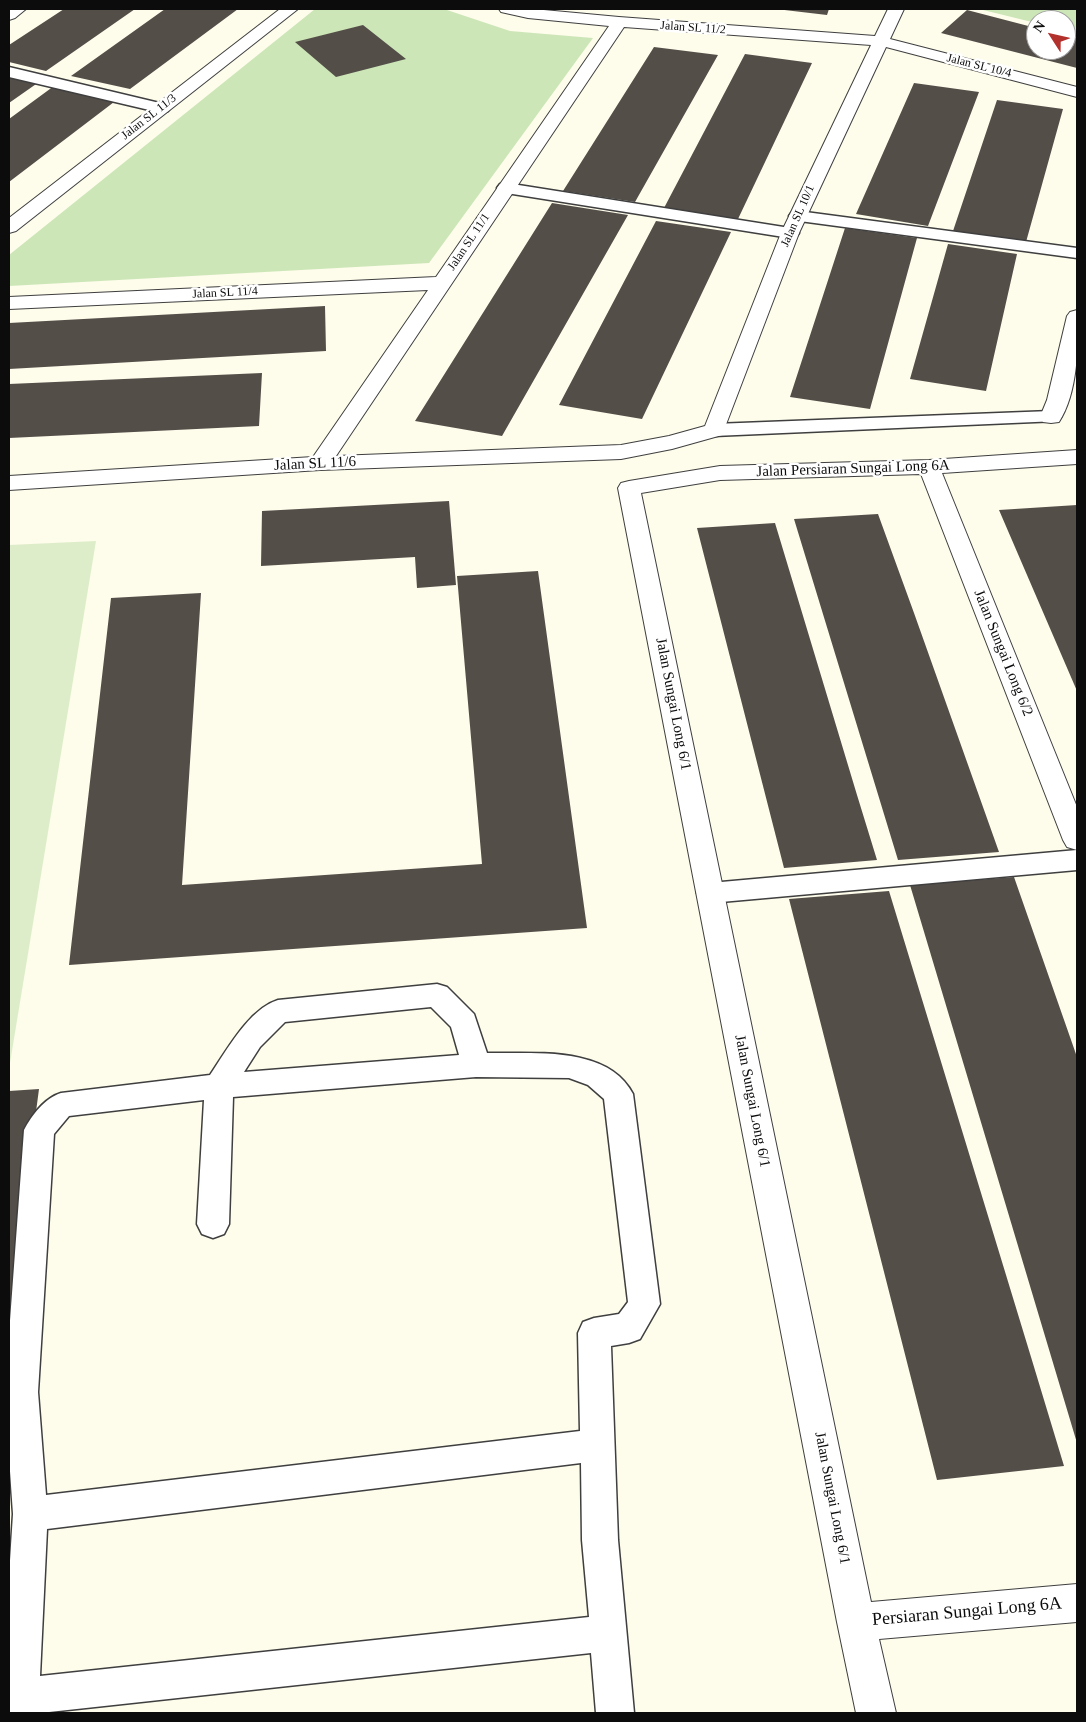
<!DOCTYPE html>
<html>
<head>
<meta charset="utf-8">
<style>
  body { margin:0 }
  #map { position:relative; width:1086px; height:1722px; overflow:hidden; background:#fefceb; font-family:Georgia,serif }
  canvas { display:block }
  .frame { position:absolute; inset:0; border:10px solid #0c0c0c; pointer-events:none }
  .north { position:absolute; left:1026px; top:10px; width:50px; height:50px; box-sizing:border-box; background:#fff; border:1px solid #9e9e9e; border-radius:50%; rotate:305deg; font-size:14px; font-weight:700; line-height:20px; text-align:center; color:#0c0c0c }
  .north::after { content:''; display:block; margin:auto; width:18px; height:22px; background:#b3312d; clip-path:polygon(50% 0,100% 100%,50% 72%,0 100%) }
</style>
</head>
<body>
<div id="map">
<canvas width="1086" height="1722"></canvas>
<div class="frame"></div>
<div class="north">N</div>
</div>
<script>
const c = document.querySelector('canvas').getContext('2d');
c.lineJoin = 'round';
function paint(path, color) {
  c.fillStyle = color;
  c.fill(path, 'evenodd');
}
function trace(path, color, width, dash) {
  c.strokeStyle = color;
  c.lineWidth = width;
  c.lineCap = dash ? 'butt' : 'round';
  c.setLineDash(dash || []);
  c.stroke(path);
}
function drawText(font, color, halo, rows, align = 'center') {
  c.font = font + ' Georgia,serif';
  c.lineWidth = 5;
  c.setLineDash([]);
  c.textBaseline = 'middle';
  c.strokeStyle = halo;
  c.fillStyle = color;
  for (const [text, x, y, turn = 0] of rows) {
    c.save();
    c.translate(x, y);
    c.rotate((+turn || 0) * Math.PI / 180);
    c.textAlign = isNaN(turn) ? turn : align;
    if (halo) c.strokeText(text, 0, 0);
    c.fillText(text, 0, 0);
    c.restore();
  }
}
const green = new Path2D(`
  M315,9H444L510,31L593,38L429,263L9,286V255Z
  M979,9H1077V33L1066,30V20H1036V23Z`);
const pitch = new Path2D(`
  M96,541L9,1069V545Z`);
const building = new Path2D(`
  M64,9H135L46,71L9,62V45Z
  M165,9H238L130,89L71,76Z
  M776,9H829L827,15Z
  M967,10L1036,28V50H1066V36L1077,38V68L941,33Z
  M363,25L406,59L336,77L295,42Z
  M654,47L718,55L635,202L563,191Z
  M745,54L812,63L738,219L664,208Z
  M9,75L39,82L9,103Z
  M914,83L979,92L928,226L856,214Z
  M54,86L118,99L9,182V119Z
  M997,100L1063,109L1026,242L953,231Z
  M552,203L628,215L502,436L415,421Z
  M656,221L731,232L642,419L559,405Z
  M845,228L917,238L870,409L790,397Z
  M948,244L1017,254L986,391L910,379Z
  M325,306L326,351L9,369V323Z
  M262,373L259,426L9,438V384Z
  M449,501L456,585L417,588L415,557L261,566L262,511Z
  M1077,505V691L999,510Z
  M878,514L914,613L999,852L898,860L794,519Z
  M775,523L857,795L877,860L784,868L697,528Z
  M538,571L587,928L69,965L111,598L201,593L182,885L482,864L457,576Z
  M1014,877L1077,1057V1443L910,885Z
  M889,891L1031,1357L1064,1466L937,1480L789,899Z
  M39,1089L10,1308H9V1091Z`);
const service = new Path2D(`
  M9,67L168,105L170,108L168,111L162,113L9,77Z
  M506,183L790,228L796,229L799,233L796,237L790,238L500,192L497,188L500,184Z
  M798,211L1077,248V258L792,220L789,216L792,212Z
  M1051,411L1058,413L1061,417L1058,421L714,436L707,434L704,430L707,426L714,424Z
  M1077,850V870L710,903L701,900L697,893L701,886L710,883Z
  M437,984L447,987L474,1014L487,1053C533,1054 608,1045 633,1094L660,1304L640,1339L629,1343L611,1346L618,1540L634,1713H596L591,1653L40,1713H9V1576L13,1514L9,1457V1334L24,1130C32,1115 45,1098 61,1093L210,1075C227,1050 249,1009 278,1000ZM431,1007L451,1027L459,1055L244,1072L260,1047L285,1022ZM476,1077L569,1078L588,1085L604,1099L628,1302L619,1314L594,1318L583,1322L578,1333L580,1431L46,1495L38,1392L54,1134L69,1116L204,1100L197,1224L202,1234L213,1238L224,1234L229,1224L233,1097ZM581,1463L582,1540L589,1617L40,1676L47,1529Z`);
const minor = new Path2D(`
  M9,9H26L15,18L9,20Z
  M280,9H298L16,231L9,233V218Z
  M499,9H533L619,17L875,36L888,9H904L890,39L1077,87V97L886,47L799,233L722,435L672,449L621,459L320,470L9,490V476L313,457L428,290L9,309V297L436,277L609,26L528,18L501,12ZM624,27L871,45L781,233L705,426L669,436L621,445L336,456Z
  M1077,310C1079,343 1078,393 1059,422L1051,423L1043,422L1040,417L1047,400L1067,316L1070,312Z
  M1077,450V464L942,473L1077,807V850L1067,847L1063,840L921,474L720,480L641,493L871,1602L1077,1584V1622L879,1639L896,1713H856L837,1622L618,488L621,483L629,481L720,466L929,460Z`);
const farStreetnames = [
  ["Jalan SL 11/2",693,28,4],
  ["Jalan SL 10/4",979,66,14],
  ["Jalan SL 11/3",149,117,-38],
  ["Jalan SL 10/1",798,216,-66],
  ["Jalan SL 11/1",469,242,-56],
  ["Jalan SL 11/4",225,293,-3]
];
const streetNames = [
  ["Jalan SL 11/6",315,464,-3],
  ["Jalan Persiaran Sungai Long 6A",853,469,-2],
  ["Jalan Sungai Long 6/2",1003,653,68],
  ["Jalan Sungai Long 6/1",673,704,79],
  ["Jalan Sungai Long 6/1",752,1101,79],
  ["Jalan Sungai Long 6/1",832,1498,79]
];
const nearStreetnames = [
  ["Persiaran Sungai Long 6A",967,1612,-5]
];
paint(green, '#cce6b8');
paint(pitch, '#deedc9');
paint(building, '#544e49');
trace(service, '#3f3f3f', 3);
trace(minor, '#3f3f3f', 2);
paint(service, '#fff');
paint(minor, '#fff');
drawText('12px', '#0c0c0c', '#fff', farStreetnames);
drawText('15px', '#0c0c0c', '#fff', streetNames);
drawText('18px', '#0c0c0c', '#fff', nearStreetnames);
</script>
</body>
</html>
